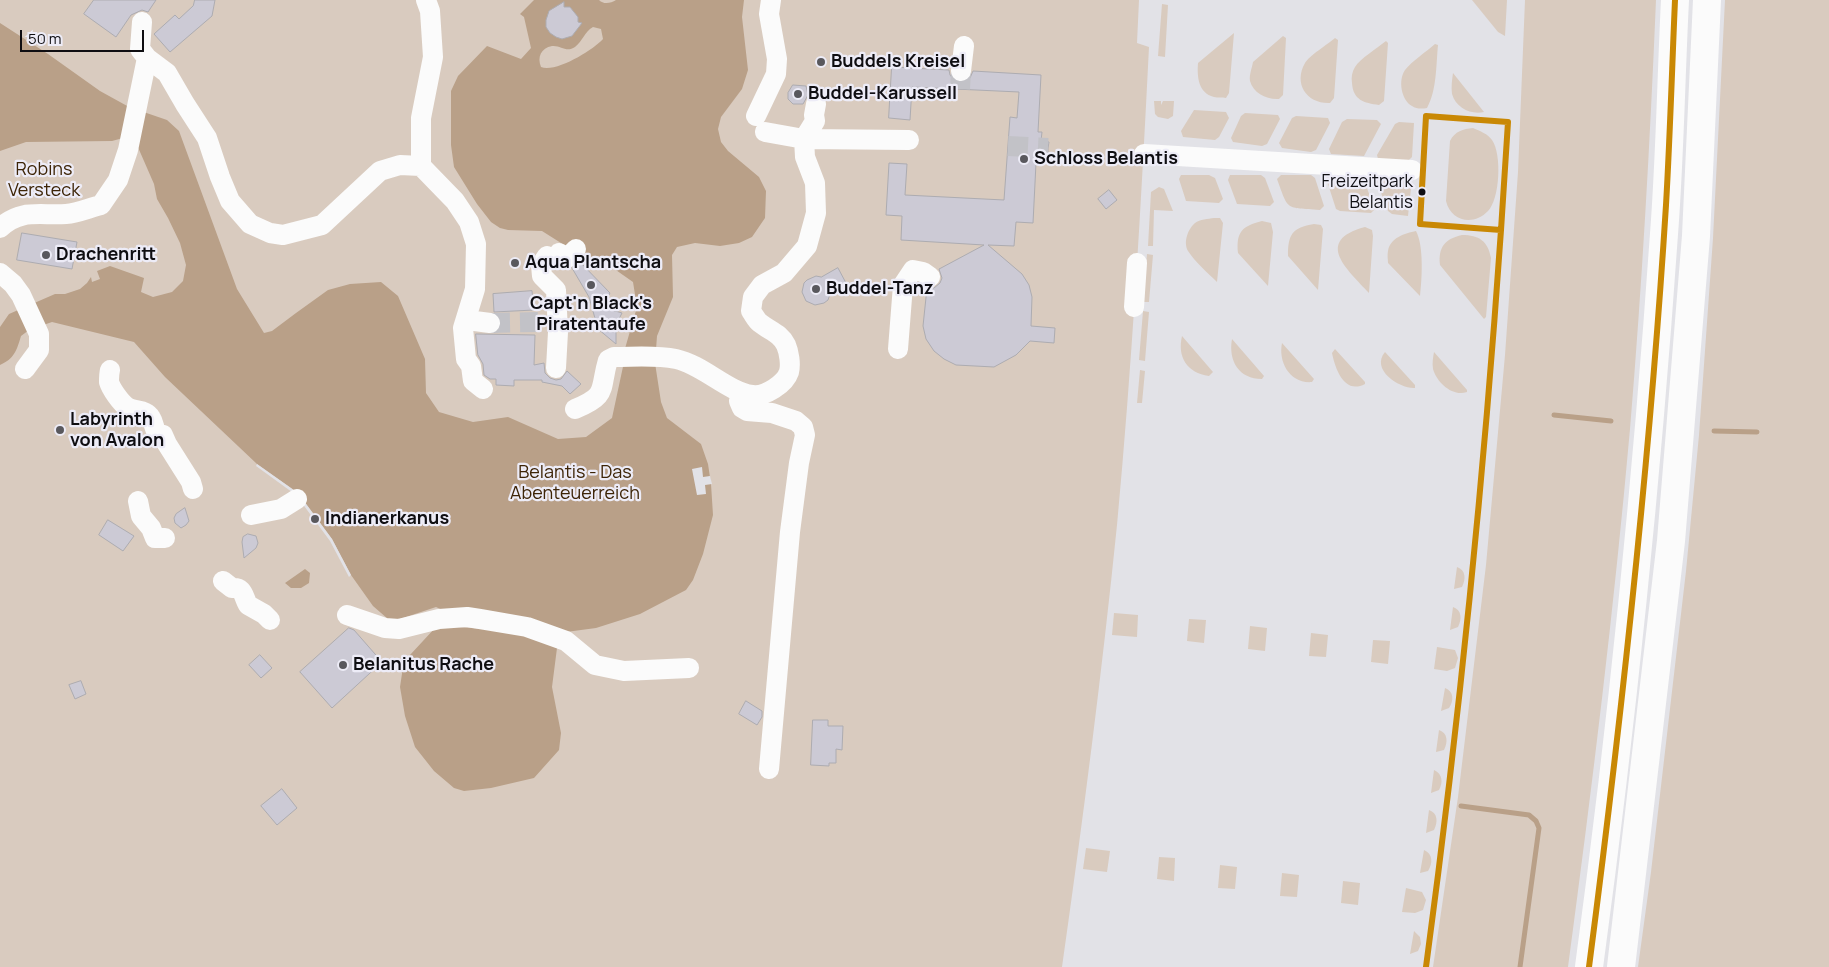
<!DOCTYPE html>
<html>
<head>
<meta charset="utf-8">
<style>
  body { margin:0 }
  #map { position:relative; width:1829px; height:967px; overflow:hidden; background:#e2e2e7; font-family:Manrope,sans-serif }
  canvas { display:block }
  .scale { position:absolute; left:20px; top:30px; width:124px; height:22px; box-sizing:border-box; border:2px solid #0f0e12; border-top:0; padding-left:6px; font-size:15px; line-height:18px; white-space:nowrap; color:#0f0e12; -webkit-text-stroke:4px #edecf7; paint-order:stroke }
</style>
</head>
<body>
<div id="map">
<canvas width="1829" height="967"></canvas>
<div class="scale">50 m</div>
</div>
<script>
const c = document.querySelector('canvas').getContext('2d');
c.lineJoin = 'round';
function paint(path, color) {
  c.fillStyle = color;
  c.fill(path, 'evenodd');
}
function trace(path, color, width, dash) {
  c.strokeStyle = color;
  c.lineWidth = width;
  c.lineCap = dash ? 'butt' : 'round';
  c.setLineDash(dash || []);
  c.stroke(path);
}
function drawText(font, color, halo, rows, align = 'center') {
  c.font = font + ' Manrope,sans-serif';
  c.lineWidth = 4.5;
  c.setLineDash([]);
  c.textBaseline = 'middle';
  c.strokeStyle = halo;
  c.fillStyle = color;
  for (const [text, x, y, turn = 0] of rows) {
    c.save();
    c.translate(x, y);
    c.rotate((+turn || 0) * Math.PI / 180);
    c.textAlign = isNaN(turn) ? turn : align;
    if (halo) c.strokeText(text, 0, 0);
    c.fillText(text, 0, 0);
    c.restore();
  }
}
const green = new Path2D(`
  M0,0H1139L1137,43L1149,47C1141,206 1132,366 1117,525C1102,672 1083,820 1062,967H0Z
  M1472,0H1507L1505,36L1498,32Z
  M1525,0H1656C1650,143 1642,286 1630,429C1614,609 1592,788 1568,967H1433L1458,797L1486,565L1505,355L1518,172Z
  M1725,0H1829V967H1638L1651,872L1686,571L1699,435L1713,238Z
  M1162,4L1168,5L1165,57L1158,56Z
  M1234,33L1229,93L1226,98C1222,97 1218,98 1214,97C1198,93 1197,76 1198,63Z
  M1283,36L1286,38L1283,95L1279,99C1267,100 1253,93 1250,81C1249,75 1252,68 1253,62Z
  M1335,38L1338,40L1334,98L1330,103C1307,104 1293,84 1305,63C1309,56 1328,44 1335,38Z
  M1386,41L1388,43L1384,101L1379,105C1364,103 1353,100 1352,83C1351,77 1352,72 1355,67C1360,59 1377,48 1386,41Z
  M1435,44L1438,45C1436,65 1437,90 1427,108C1422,109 1416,109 1412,106C1401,100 1398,80 1405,70C1412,61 1426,52 1435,44Z
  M1453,73L1484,112C1471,115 1456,108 1452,94C1451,87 1452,80 1453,73Z
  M1154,101H1161V105L1163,101H1174L1173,116L1168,119L1158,117L1155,114Z
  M1194,110L1226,112L1229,118L1219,137L1215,140L1183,137L1181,131Z
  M1245,113L1278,115L1280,119L1267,144L1262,146L1233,142L1231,138L1241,116Z
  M1296,116L1328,118L1330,123L1316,150L1311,152L1282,148L1279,143L1292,118Z
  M1347,119L1377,120L1381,124L1364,156L1331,154L1329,149L1342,122Z
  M1399,122L1414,123L1412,157L1408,161L1378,159L1377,155L1395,124Z
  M1473,128C1480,131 1488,134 1492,140C1502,154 1500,199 1488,211C1474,226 1451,222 1446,201L1450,141C1455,131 1463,129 1473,128Z
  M1181,175H1209L1215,178L1223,199L1219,203L1186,201L1179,179Z
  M1230,175H1261L1265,178L1274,202L1270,206L1237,204L1228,180Z
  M1281,175H1311L1315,178L1324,206L1320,210C1285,207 1289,212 1277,179Z
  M1329,175H1360L1363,178L1375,209L1371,213L1340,211L1336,209L1326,178Z
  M1378,176L1412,179L1408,216L1392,214L1388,211L1376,180Z
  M1159,187L1164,189L1173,211L1154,210L1153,246H1148L1151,192Z
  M1214,218H1220L1223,223L1217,282C1208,273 1195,262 1188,251C1183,242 1188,229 1195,223C1200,219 1208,219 1214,218Z
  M1262,221L1271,223L1273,232L1268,286L1238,253C1236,232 1242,226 1262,221Z
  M1314,224L1321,225L1323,229L1318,290L1288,256C1288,234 1292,228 1314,224Z
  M1365,227L1372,230L1373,236L1369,293C1348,270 1313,241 1365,227Z
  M1416,231C1424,246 1422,279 1420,296L1388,263C1388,260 1387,255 1388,251C1390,238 1405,233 1416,231Z
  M1462,235C1479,235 1488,241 1491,258L1486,317L1484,319L1440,265C1438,247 1445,239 1462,235Z
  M1147,254L1153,255L1149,302H1143Z
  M1143,311L1149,312L1145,361L1139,360Z
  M1182,336L1213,372L1209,376C1187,373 1177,357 1182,336Z
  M1232,339L1264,376L1262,379C1239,379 1228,361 1232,339Z
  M1282,343L1314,379L1312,382C1290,384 1278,362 1282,343Z
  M1335,349L1365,382V384C1344,395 1335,368 1332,353Z
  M1385,352L1415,385V388C1400,389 1370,370 1385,352Z
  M1434,352L1467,390V392C1453,397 1437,383 1433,369C1432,363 1433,358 1434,352Z
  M1140,370L1145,371L1142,403H1137Z
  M1457,567C1466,570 1466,579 1462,587L1454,589Z
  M1453,607C1462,610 1462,619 1458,627L1450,630Z
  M1114,613L1138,615L1137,637L1112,635Z
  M1189,619L1206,620L1204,643L1187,641Z
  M1250,626L1267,628L1265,651L1248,649Z
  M1311,633L1328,635L1326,657L1309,656Z
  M1373,640L1390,641L1388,664L1371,662Z
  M1437,647L1455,650L1458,658L1455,668L1447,671L1434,669Z
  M1445,688C1454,691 1454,701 1449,708L1441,711Z
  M1439,730C1448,733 1448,742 1444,750L1436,752Z
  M1434,770C1443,774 1443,783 1439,790L1431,793Z
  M1429,810C1438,813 1438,822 1434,830L1426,833Z
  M1086,848L1110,851L1107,872L1083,869Z
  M1424,850C1433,854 1433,863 1428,871L1420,873Z
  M1159,857L1175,858L1174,881L1157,879Z
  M1220,865L1237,867L1235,889L1218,888Z
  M1282,873L1299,875L1297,897L1280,896Z
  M1343,881L1360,883L1358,905L1341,903Z
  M1406,888L1422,892L1426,900L1423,910L1415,913L1402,912Z
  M1414,931L1420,937L1421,944L1418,951L1410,954Z`);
const water = new Path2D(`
  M534,0H599C604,5 611,3 616,0H744L742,17L748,70L742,89L721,117L718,129L721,142L728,151L759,177L766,191L765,218L752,237L739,243L720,246L695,243L677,247L672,255L673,297L657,336L655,363L661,402L667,418L701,444L708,464L711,484L713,515L703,554L693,580L686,590L640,614L596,628L566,632H520L557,648L552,687L561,733L559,750L534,778L491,788L464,791L454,788L434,771L415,747L405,716L400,687L403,667L410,655L435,628L446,626L484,629L436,607L397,620L388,619L373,606L351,575L332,539L298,493L257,464L165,377L134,342L52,322L29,330L21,336C17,350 14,359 0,365V327L9,314L55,294H65L80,289L87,283L91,277L92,282L100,279L97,271L110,266L144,278L141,292L153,297L172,292L183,281L186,265L180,243L168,218L157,199L154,184L137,145L123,138L112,141L26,142L0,151V23L48,54L100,91L129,107L167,120L179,131L237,289L264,333L272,331L296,313L328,290L350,284L381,282L398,296L425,359L426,393L439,412L473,422L508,417L558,439L586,437L612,418L624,362V352L637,307L633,282L613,268L588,260L542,231L508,230L500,228L491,222L477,204L454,167L451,145V91L458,76L487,46L521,59L531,48L524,17L520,14ZM593,27L601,29L603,39C593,50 556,73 541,67C537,57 541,48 552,46C561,45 566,53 575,47C583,41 584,32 593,27Z
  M305,569L310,573L309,583L301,588H291L285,583Z`);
const pier = new Path2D(`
  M257,464L298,493L332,539L351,575L349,577L330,541L296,495L256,466Z
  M702,467L703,477L710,476L712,484L705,485L706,494L697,495L692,469Z`);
const stream = new Path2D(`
  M1554,415L1611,421
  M1714,431L1757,432
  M1461,806L1529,815L1536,821L1539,828L1520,967`);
const building = new Path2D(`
  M94,0H156L148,12L142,10L131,15L116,37L84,14Z
  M195,0H215L212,16L170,52L154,34L175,15L179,19L193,6Z
  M564,2V7H570L578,17V22L582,23L572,36L562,39L556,37L550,33L546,27V20L549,11Z
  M892,67L949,70L950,75L954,80L960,83L965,82L970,78L973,71L1041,75L1038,132H1042L1041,141L1049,142L1048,148V156H1041L1040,163H1036L1033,223L1016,222L1014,246L988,245L1022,274L1029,285L1032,297L1031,326L1055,328L1054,343L1030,341L1016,355L994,367L956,365L944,359L934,351L926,339L923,326L927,288H934L940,283L942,278L939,269L941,268L984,245L901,240L902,216L886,215L889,163L907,164L905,195L1004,200L1010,117L1017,118L1019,92L912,87L910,120L889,118Z
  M793,85L806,86L808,95L803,104H793L788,99V93Z
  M1109,190L1117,200L1106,209L1098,199Z
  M22,233L77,242L72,269L17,260Z
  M580,262L610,293L602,307L622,313L616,325V344L598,329L589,297L572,268Z
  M838,268L846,283L831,291L828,300L824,303L815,305L806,301L802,292L804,283L807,280L816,276L821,277Z
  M532,291L534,310L494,312L493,294Z
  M476,334L535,335L534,365L544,363L545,373L550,378L556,380L561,379L567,371L581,384L570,394L562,386L542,382V380H514V386L496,385V379H490L484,375L483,364L478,355Z
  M185,508L189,521L186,525L181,528L175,523L174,518L176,514Z
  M108,520L134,536L123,551L99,535Z
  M248,534L256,536L258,543L256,548L244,558L242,542L243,537Z
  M349,628L354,630L382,662L332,708L300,672Z
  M260,655L272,668L261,678L249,665Z
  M81,681L86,694L75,699L69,685Z
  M746,701L762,711V717L757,725L739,714Z
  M813,720H828V726H843L842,750L836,749V763H829V766L811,765Z
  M282,789L297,808L277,825L261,806Z`);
const streetTunnel = new Path2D(`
  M960,89L961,71
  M1008,146L1048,148
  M490,323L538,322`);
const street = new Path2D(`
  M142,22L140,49L147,58
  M961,71L964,46
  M756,116L776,74L777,59L769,14L771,0
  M765,132L804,139L909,140
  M1144,154L1412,170
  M421,166L455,201L469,222L476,244L475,289L463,328L466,359L471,366L473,381L483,389
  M0,228C21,208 41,216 66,214C78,213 89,208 101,205L118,180L128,150L147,58L167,73L185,104L207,138L220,177L230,201L250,224L270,233L283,235L322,225L380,171L400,165L421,166V118L433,57L430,11L426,0
  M559,253L567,258L576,249
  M547,256L541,265L542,276L556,290L558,332L556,368
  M0,273L13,284L21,295L39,334V350L25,369
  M1134,307L1137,263
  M467,320L490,323
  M898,349L903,285L913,270L923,272L930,277
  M110,370C109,374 109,378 109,382C111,389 121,403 127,407C135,412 146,409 151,418C156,426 152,432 163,435L167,444L191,482L193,489
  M741,392L739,401L742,408L747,411L772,413L796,421L803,427L805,435L799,463L790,532L769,769
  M575,409C609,395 599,390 608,360L614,357C635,357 656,355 676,359C703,365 728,392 752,395C765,397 785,384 789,372C791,364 789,352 786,345C780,333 770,331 760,323C756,320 754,315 751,311L753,297L762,285L784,273L807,246L816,213L815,183L805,157L804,139L815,121L814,115L816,104
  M138,501L141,516L151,528L155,538H165
  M251,515L281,509L297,499
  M223,581L232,588C244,587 243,596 248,605L264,614L270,620
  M347,615L385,628L399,629L439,619L467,617L480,619L527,627L566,641L595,665L624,671L689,668`);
const highway = new Path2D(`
  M1589,967C1622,724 1647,479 1664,234C1670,156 1671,78 1675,0
  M1621,967L1671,541L1696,236L1707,0`);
const bus1 = new Path2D(`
  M1426,116L1508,122L1501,230L1420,224Z
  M1426,967C1459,722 1484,477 1501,230
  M1589,967C1622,714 1650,460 1666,205C1670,137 1672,68 1675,0`);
const markers = [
  [821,62,5,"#59585d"],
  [798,94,5,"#59585d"],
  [1024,159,5,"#59585d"],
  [1422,192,4.5,"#0f0e12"],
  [46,255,5,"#59585d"],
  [515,263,5,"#59585d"],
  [591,285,5,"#59585d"],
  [816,289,5,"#59585d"],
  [60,430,5,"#59585d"],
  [315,519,5,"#59585d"],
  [343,665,5,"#59585d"]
];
const busNames = [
  ["Freizeitpark",1413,182],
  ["Belantis",1413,203]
];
const poiNames = [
  ["Buddels Kreisel",831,62],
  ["Buddel-Karussell",808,94],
  ["Schloss Belantis",1034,159],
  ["Drachenritt",56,255],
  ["Aqua Plantscha",525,263],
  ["Buddel-Tanz",826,289],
  ["Capt'n Black's",591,304,"center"],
  ["Piratentaufe",591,325,"center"],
  ["Labyrinth",70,420],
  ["von Avalon",70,441],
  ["Indianerkanus",325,519],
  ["Belanitus Rache",353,665]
];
const parkNames = [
  ["Robins",44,170],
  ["Versteck",44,191],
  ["Belantis - Das",575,473],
  ["Abenteuerreich",575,494]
];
paint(green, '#d9cbbf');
paint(water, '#b9a088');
paint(pier, '#e2e2e7');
trace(stream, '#b9a088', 5);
paint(building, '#cccad5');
trace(building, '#adacb1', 1);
trace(streetTunnel, '#c2c2c7', 20, [20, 10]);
trace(street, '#fbfbfb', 20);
trace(highway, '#fbfbfb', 28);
trace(bus1, '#c98804', 6);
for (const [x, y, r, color] of markers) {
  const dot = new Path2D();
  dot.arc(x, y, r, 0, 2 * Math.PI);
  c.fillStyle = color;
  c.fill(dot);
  trace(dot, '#edecf7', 2);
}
drawText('17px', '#0f0e12', '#edecf7', busNames, 'right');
drawText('bold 18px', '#0f0e12', '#edecf7', poiNames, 'left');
drawText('18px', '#3d2406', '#edecf7', parkNames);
</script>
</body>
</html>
